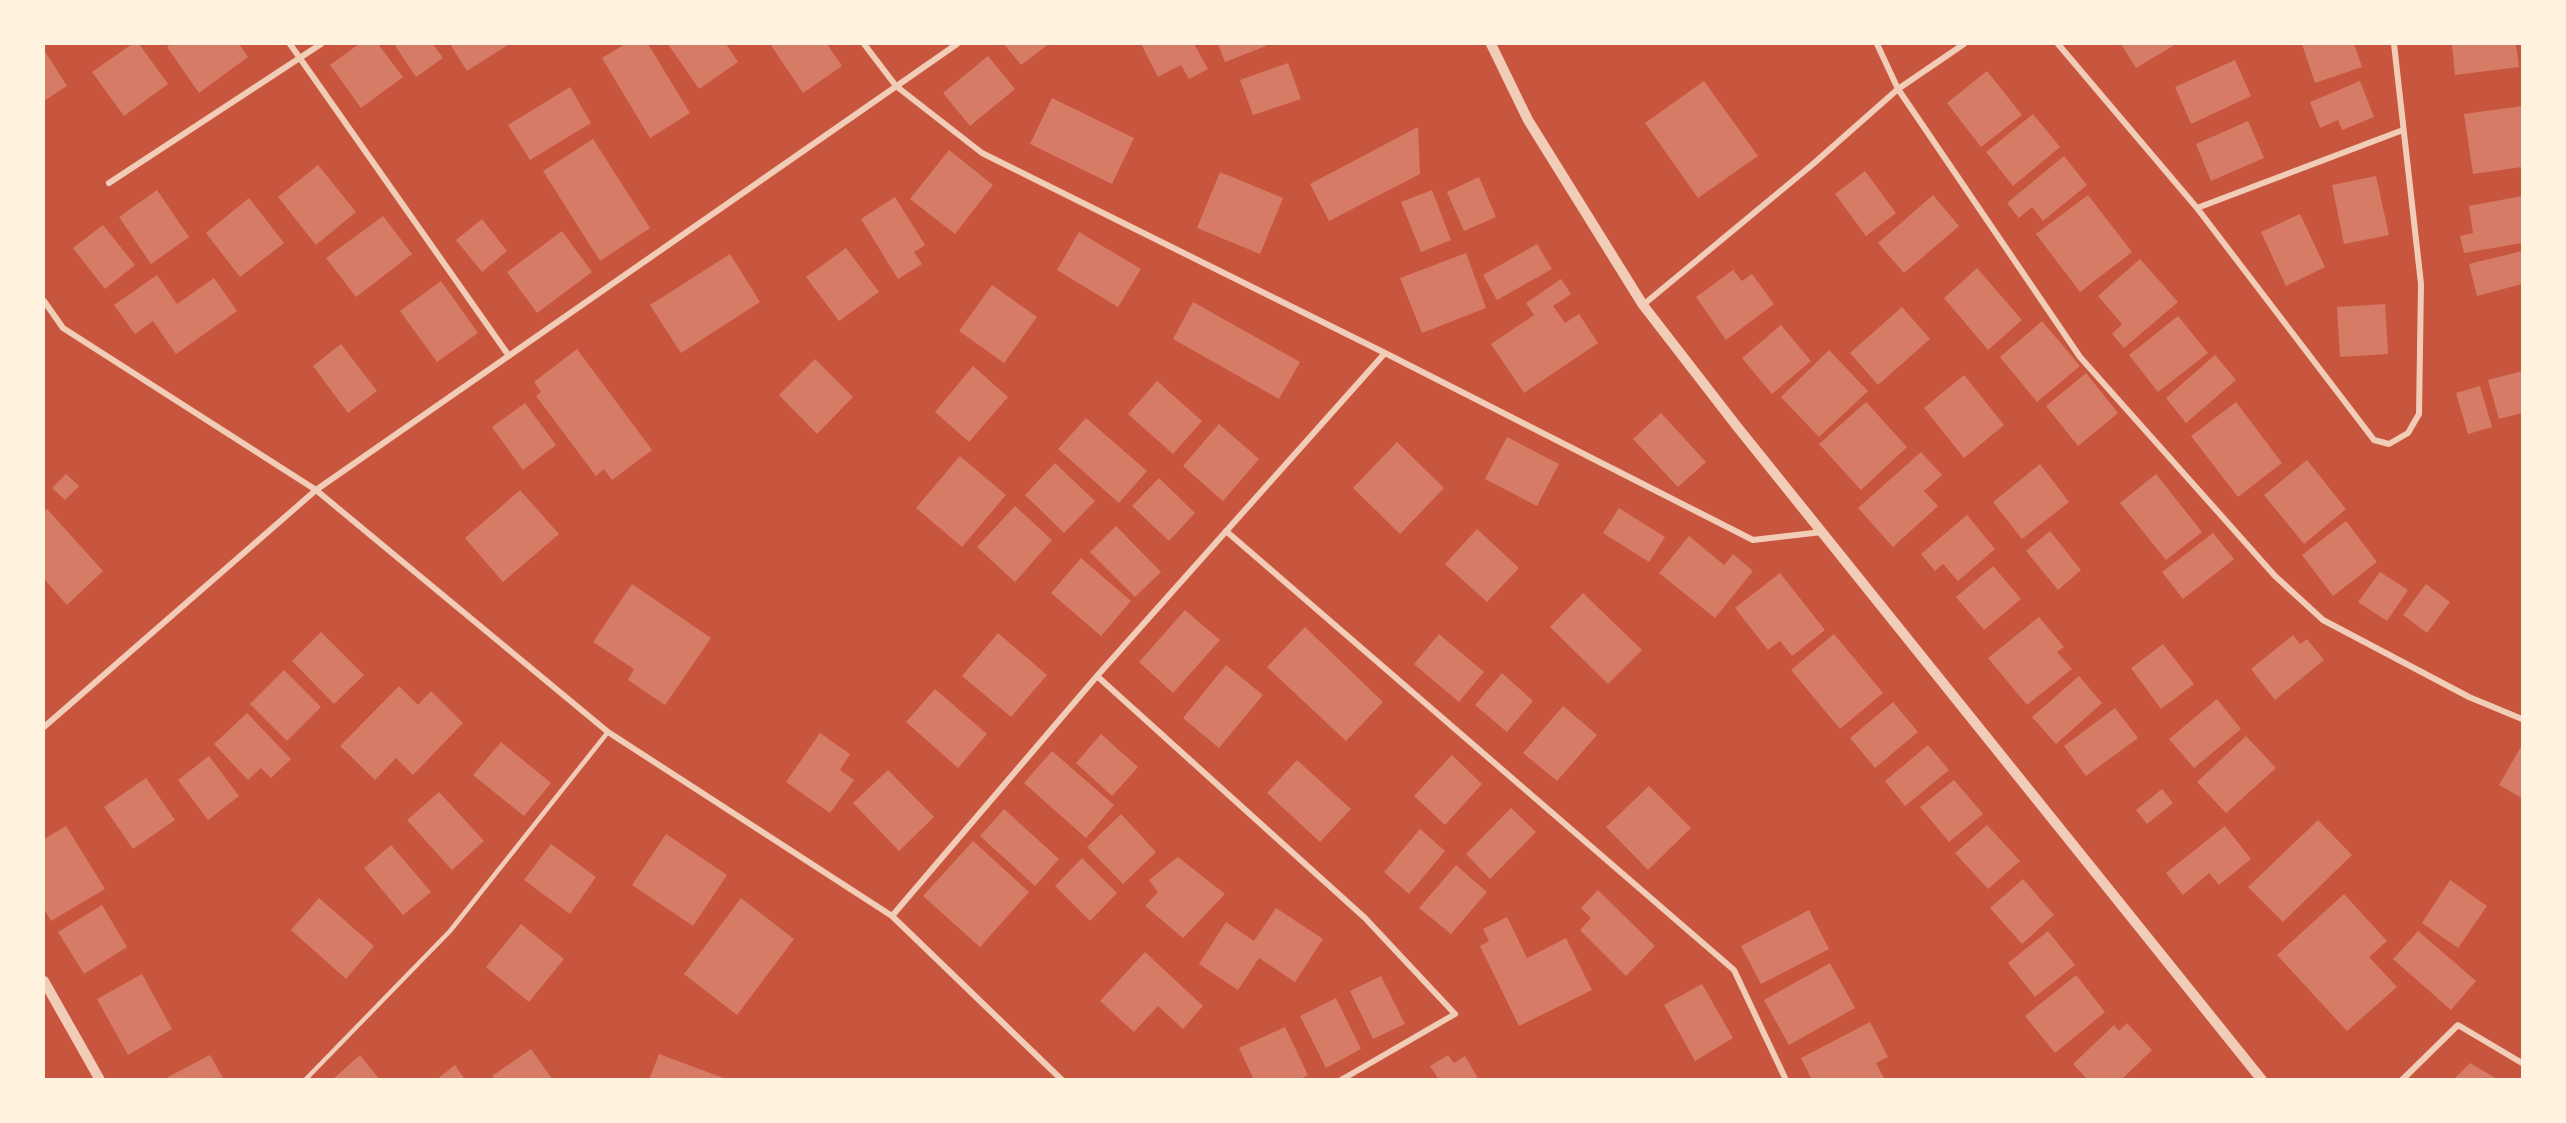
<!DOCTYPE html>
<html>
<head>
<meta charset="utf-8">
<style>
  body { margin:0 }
  #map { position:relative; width:2566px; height:1123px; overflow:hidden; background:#c8553d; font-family:"Noto Serif",serif }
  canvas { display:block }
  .frame { position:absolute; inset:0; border:45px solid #fff3e0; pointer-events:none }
</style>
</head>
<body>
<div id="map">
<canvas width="2566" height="1123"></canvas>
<div class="frame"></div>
</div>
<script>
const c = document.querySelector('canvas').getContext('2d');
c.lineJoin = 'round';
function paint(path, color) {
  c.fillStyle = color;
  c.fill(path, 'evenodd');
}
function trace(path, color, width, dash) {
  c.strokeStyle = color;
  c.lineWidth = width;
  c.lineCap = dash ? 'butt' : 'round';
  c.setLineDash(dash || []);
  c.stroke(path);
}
const building = new Path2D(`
  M132,44H139L168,84L124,116L92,72Z
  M171,44H239L248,57L199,93L167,47Z
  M359,44H378L403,77L361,108L330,65Z
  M394,44H433L443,58L416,77Z
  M450,44H507L508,45L467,71Z
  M625,44H648L690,113L650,138L602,58Z
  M668,44H726L738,62L699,89Z
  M770,44H827L842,66L803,93Z
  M1004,44H1049L1021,65Z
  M1141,44H1194L1208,69L1189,79L1181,65L1158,77Z
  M1218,44H1265L1266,46L1225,62Z
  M2121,44H2176L2136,68Z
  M2302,44H2354L2362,67L2315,83Z
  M2452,44H2516L2519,67L2455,75Z
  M44,50L67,86L44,101Z
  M988,56L1015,89L970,126L943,93Z
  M2235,60L2251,96L2191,124L2175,87Z
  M1288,63L1301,99L1253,115L1240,80Z
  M1987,71L2022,115L1981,147L1947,103Z
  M1704,81L1758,156L1698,198L1645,123Z
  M2360,81L2374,117L2342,130L2338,120L2320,128L2310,102Z
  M570,87L591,123L530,160L508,125Z
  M1052,98L1134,138L1112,184L1030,144Z
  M2522,106V167L2473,174L2464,114Z
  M2033,114L2060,147L2013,186L1986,152Z
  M2248,121L2264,158L2211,181L2196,144Z
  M1418,127L1420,174L1329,221L1310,184Z
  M593,139L650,228L600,261L543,171Z
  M949,150L993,185L955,234L910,199Z
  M2064,156L2087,185L2043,221L2032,207L2019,218L2007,203Z
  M318,165L356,212L316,245L278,197Z
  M1865,171L1896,213L1866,236L1835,194Z
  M1220,172L1283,198L1260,254L1197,228Z
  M2376,176L2389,235L2344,244L2332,185Z
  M1479,177L1496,217L1464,231L1447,192Z
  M157,190L189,237L151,264L119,217Z
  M1432,190L1451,240L1421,252L1401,202Z
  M1933,195L1959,226L1904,273L1878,243Z
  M2088,195L2132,252L2080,292L2036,234Z
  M2522,196V243L2464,253L2460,236L2473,233L2469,206Z
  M895,197L925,245L914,252L922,264L898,279L861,219Z
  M249,198L284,243L240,277L206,233Z
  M2300,214L2325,267L2286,286L2261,232Z
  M383,216L412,254L356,297L326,258Z
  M482,219L507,251L482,272L456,240Z
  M103,225L135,265L105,289L73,248Z
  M562,231L592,272L537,313L507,272Z
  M1079,232L1141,269L1118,307L1057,270Z
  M1537,244L1552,269L1497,300L1483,275Z
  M846,248L879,292L839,321L806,277Z
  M2522,251V284L2477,296L2469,264Z
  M1466,253L1486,308L1422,333L1400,278Z
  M730,254L760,302L681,353L650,305Z
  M2140,259L2178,302L2124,348L2112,334L2122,324L2098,296Z
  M1977,268L2022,320L1988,350L1944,298Z
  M1733,270L1742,281L1752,274L1774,304L1726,340L1696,297Z
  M157,275L177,304L214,278L237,311L176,354L153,321L135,334L114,305Z
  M1561,279L1571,294L1553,306L1565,323L1579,314L1598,343L1524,393L1491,344L1534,315L1526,303Z
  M441,281L478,333L437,362L400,311Z
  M992,285L1037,317L1004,363L959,331Z
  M1193,302L1300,362L1279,399L1173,339Z
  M2385,304L2388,354L2340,357L2337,307Z
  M1902,307L1930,339L1878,385L1850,353Z
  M2178,316L2208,353L2158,392L2129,355Z
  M2042,321L2080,366L2037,402L2000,357Z
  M1781,325L1811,361L1772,394L1742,358Z
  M341,344L377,391L348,413L313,366Z
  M577,349L652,450L612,480L604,469L596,476L536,396L541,392L534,382Z
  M1829,350L1868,391L1819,437L1781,397Z
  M2215,355L2236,380L2186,423L2166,398Z
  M815,359L853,397L817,434L779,395Z
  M973,366L1008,397L969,442L935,412Z
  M2522,371V413L2499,419L2488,380Z
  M2086,373L2118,413L2078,446L2046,406Z
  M1964,375L2004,425L1964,458L1924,408Z
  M1157,381L1202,421L1173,454L1128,414Z
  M2480,386L2492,427L2468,434L2456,393Z
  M1866,402L1907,447L1861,490L1819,444Z
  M2236,402L2282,463L2238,497L2191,436Z
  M525,403L556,445L523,470L492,427Z
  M1661,413L1706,462L1678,487L1633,439Z
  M1086,418L1147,471L1119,503L1058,449Z
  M1219,424L1259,459L1223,501L1183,466Z
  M1507,437L1559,464L1537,506L1485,479Z
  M1397,442L1444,488L1400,534L1353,488Z
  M1921,452L1942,475L1924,491L1938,506L1893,547L1858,508Z
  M960,456L1006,495L962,547L916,508Z
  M2307,460L2346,509L2304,544L2264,495Z
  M1055,463L1095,501L1064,533L1025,495Z
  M2040,464L2069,502L2022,539L1993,502Z
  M66,474L79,486L65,500L52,488Z
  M2156,474L2202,532L2166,560L2120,503Z
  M1159,478L1195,513L1169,541L1132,506Z
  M520,490L559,534L503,582L465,538Z
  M1015,506L1052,540L1015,582L977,547Z
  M1619,508L1665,537L1649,562L1603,533Z
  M47,509L103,571L67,605L44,579V512Z
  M1967,515L1995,549L1958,581L1943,564L1935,571L1921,554Z
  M2346,521L2377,562L2333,596L2302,555Z
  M1116,526L1161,572L1135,597L1090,552Z
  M1477,529L1519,568L1487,602L1445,564Z
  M2050,531L2081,570L2058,590L2026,551Z
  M2213,533L2234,559L2183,599L2162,572Z
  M1689,536L1724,565L1733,554L1753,571L1715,618L1659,573Z
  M1081,558L1131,601L1101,636L1051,593Z
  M1993,566L2021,599L1984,630L1956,597Z
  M2380,572L2408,590L2387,621L2358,602Z
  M1780,573L1825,630L1792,656L1780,641L1768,650L1735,608Z
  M632,584L711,638L665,705L628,680L634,669L593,642Z
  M2426,584L2450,602L2427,633L2403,615Z
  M1583,593L1642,650L1608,684L1550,627Z
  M1185,610L1220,640L1173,693L1139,662Z
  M2039,617L2064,647L2057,652L2072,669L2027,705L1988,658Z
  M1305,627L1383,702L1346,741L1267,667Z
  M321,632L364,675L334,704L292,661Z
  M998,633L1047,675L1011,717L962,676Z
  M1439,634L1484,672L1459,702L1414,664Z
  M1834,634L1883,693L1840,729L1791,670Z
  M2293,635L2300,644L2307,639L2324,660L2275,700L2251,669Z
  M2163,644L2194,684L2161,709L2131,668Z
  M1226,665L1263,695L1219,748L1183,718Z
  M284,670L321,707L287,741L250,704Z
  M1502,673L1533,701L1507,732L1475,705Z
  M2079,676L2102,703L2056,744L2032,717Z
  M399,686L418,705L431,691L463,723L413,775L396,758L375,780L340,746Z
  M935,689L987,734L958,768L906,722Z
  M2217,699L2241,729L2194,768L2169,739Z
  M1893,702L1918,732L1875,768L1850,738Z
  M1563,706L1597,735L1557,781L1523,753Z
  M2115,708L2138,738L2086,776L2064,746Z
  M247,713L291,759L271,778L261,768L248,780L214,744Z
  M820,733L850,754L840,770L854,780L830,813L786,782Z
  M1101,734L1138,767L1112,796L1076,763Z
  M2246,736L2276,768L2226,813L2197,782Z
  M501,742L551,783L524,816L473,775Z
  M1928,745L1949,770L1905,806L1885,781Z
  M2522,745V798L2499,785Z
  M1052,751L1114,805L1086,838L1024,783Z
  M1452,755L1482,784L1445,825L1414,796Z
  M209,756L239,796L208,820L178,780Z
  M1297,760L1351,809L1320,842L1267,793Z
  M888,770L934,817L899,851L853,803Z
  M146,778L175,820L133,849L104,807Z
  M1954,780L1983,814L1949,842L1920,807Z
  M1649,786L1691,828L1648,870L1606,827Z
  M2162,789L2173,803L2147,824L2136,810Z
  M439,792L484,841L452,870L407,820Z
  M1511,808L1536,832L1490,879L1466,854Z
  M1004,809L1059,859L1035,886L980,836Z
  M1121,814L1156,852L1123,884L1087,847Z
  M2318,820L2352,855L2283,922L2248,887Z
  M1987,825L2020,861L1988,889L1955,853Z
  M66,826L105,889L51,921L44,909V839Z
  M2225,826L2251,859L2219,885L2209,873L2183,895L2166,873Z
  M1420,829L1445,851L1409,894L1384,872Z
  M666,834L727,875L693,926L632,885Z
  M973,841L1029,892L980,947L923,896Z
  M551,844L596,877L570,914L524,880Z
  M391,845L431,892L403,915L364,868Z
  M1178,857L1225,894L1183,938L1145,906L1158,892L1149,880Z
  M1082,858L1117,893L1090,921L1055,886Z
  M1456,865L1487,892L1451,934L1419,908Z
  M2023,879L2054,915L2022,944L1990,908Z
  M2450,880L2487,906L2458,948L2422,923Z
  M1598,890L1655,946L1626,976L1580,930L1591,918L1581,908Z
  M2344,894L2387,941L2369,957L2397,987L2347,1031L2277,955Z
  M319,898L374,946L346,979L291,930Z
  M741,898L794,939L737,1015L684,974Z
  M102,905L127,947L84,974L58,932Z
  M1276,908L1323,939L1295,982L1259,958L1238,990L1199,964L1226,922L1254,941Z
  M1809,910L1829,949L1761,984L1741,946Z
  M1507,917L1527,958L1566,938L1592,990L1519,1026L1480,946L1489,941L1483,929Z
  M521,924L564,959L529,1002L486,967Z
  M2048,931L2075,965L2035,997L2008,963Z
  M2418,931L2476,981L2451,1010L2393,959Z
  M1145,952L1203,1006L1183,1029L1158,1006L1134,1032L1100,1001Z
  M1830,963L1855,1008L1789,1045L1764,1000Z
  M142,974L172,1029L128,1055L97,999Z
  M2076,975L2105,1012L2055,1053L2025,1016Z
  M1381,976L1405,1024L1373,1039L1350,991Z
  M1702,984L1733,1038L1695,1061L1664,1005Z
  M1336,998L1361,1049L1326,1068L1300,1016Z
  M1870,1022L1888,1057L1876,1063L1885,1080H1812L1801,1058Z
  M2127,1023L2152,1050L2121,1080H2088L2073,1064L2114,1025L2119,1031Z
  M1285,1027L1308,1075L1299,1080H1254L1239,1048Z
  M531,1049L553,1080H495L492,1076Z
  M659,1054L726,1079V1080H649Z
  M210,1055L224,1080H169L168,1077Z
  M360,1055L380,1080H332Z
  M1448,1055L1454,1063L1465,1056L1479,1080H1439L1430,1066Z
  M2470,1063L2499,1080H2453Z
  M455,1065L465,1080H436Z`);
const service = new Path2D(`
  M305,1080L450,931L608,732`);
const minor = new Path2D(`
  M290,44L509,356
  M864,44L896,86L982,153L1385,353L1753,540L1822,532
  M1877,44L1898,89L2080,357L2275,576L2323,620L2469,697L2522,719
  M2058,44L2197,208L2374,440L2389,444L2408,433L2419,414L2421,284L2394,44
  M109,183L321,44
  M2197,208L2403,130
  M44,301L63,328L316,490L608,732L892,916L1062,1080
  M1643,305L1813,164L1898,89L1964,44
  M1226,531L1734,970L1786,1080
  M1097,676L1365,918L1455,1014L1341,1080
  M44,727L316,490L957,44
  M892,916L1097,676L1385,353
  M2402,1080L2458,1025L2522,1063`);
const tertiary = new Path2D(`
  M1491,44L1528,120L1643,305L1735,424L2262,1080
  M44,981L100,1080`);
paint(building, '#d67c66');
trace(service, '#f1ccb7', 4.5);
trace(minor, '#f1ccb7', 6);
trace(tertiary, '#f1ccb7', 10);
</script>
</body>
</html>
